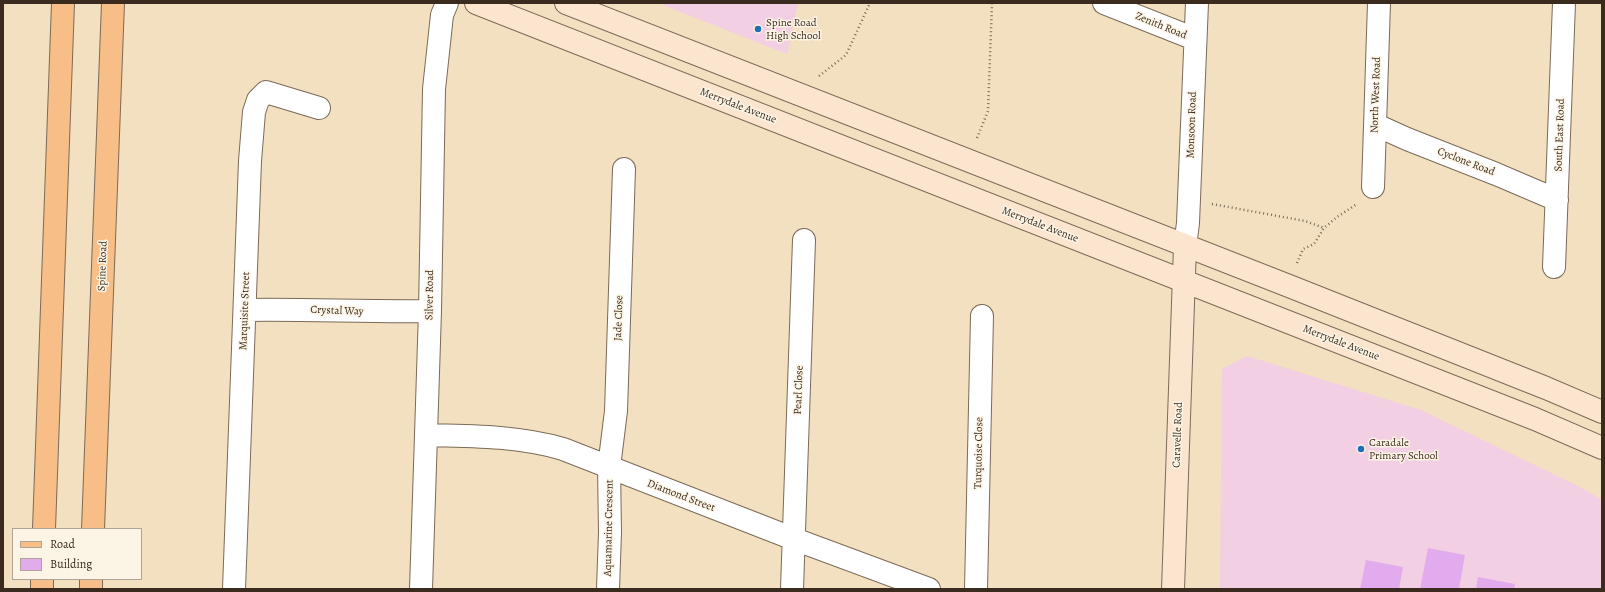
<!DOCTYPE html>
<html>
<head>
<meta charset="utf-8">
<style>
  body { margin:0 }
  #map { position:relative; width:1605px; height:592px; overflow:hidden; background:#f2e0c1; font-family:Alegreya,serif }
  canvas { display:block }
  .frame { position:absolute; inset:0; border:4px solid #3b2a1e; pointer-events:none }
  .legend { position:absolute; left:12px; top:528px; width:130px; height:52px; box-sizing:border-box; background:#fcf5e5; border:1px solid #afa495; margin:0; padding:5px 7px; list-style:none; font-size:12px; color:#3b2a1e }
  .legend li { display:flex; align-items:center; gap:8px; height:20px }
  .legend b { width:20px; border:1px solid #afa495 }
</style>
</head>
<body>
<div id="map">
<canvas width="1605" height="592"></canvas>
<div class="frame"></div>
<ul class="legend">
<li><b style="height:5px;background:#f7be88"></b>Road</li>
<li><b style="height:11px;background:#e2abee"></b>Building</li>
</ul>
</div>
<script>
const c = document.querySelector('canvas').getContext('2d');
c.lineJoin = 'round';
function paint(path, color) {
  c.fillStyle = color;
  c.fill(path, 'evenodd');
}
function trace(path, color, width, dash) {
  c.strokeStyle = color;
  c.lineWidth = width;
  c.lineCap = dash ? 'butt' : 'round';
  c.setLineDash(dash || []);
  c.stroke(path);
}
function drawText(font, color, halo, rows, align = 'center') {
  c.font = font + ' Alegreya,serif';
  c.lineWidth = 3;
  c.setLineDash([]);
  c.textBaseline = 'middle';
  c.strokeStyle = halo;
  c.fillStyle = color;
  for (const [text, x, y, turn = 0] of rows) {
    c.save();
    c.translate(x, y);
    c.rotate((+turn || 0) * Math.PI / 180);
    c.textAlign = isNaN(turn) ? turn : align;
    if (halo) c.strokeText(text, 0, 0);
    c.fillText(text, 0, 0);
    c.restore();
  }
}
const built = new Path2D(`
  M658,3H798L787,54Z
  M1247,356L1421,410L1582,488L1602,500V589H1220L1222,369Z`);
const building = new Path2D(`
  M1428,548L1465,555L1459,589H1420Z
  M1366,560L1403,567L1399,589H1360Z
  M1478,577L1515,584L1514,589H1476Z`);
const path = new Path2D(`
  M819,76L846,55L870,3
  M977,138L988,111L992,3
  M1212,204L1305,221L1324,228
  M1297,263L1303,249L1314,244L1324,228L1337,217L1357,204`);
const street = new Path2D(`
  M1104,3L1195,39
  M1376,125L1407,139L1496,174L1557,200
  M1373,187L1379,3
  M1185,246L1188,223L1197,3
  M1554,267L1564,3
  M245,310C307,309 368,312 430,311
  M426,435C472,436 519,436 563,449L794,539L929,589
  M234,589L250,161L254,112L258,100L266,92L319,108
  M421,589L430,311L434,89L442,15L447,3
  M608,589L610,532L609,467L616,411L624,169
  M792,589L804,240
  M976,589L982,316`);
const secondary = new Path2D(`
  M476,3L1535,419L1602,448
  M566,3L1289,286L1546,388L1602,412
  M1173,589L1185,246`);
const primary = new Path2D(`
  M44,529L63,3
  M93,529L113,3
  M42,589V579
  M91,589V579`);
const markers = [
  [758,29,4,"#1f6fb2"],
  [1361,449,4,"#1f6fb2"]
];
const poiNames = [
  ["Spine Road",766,23],
  ["High School",766,36],
  ["Caradale",1369,443],
  ["Primary School",1369,456]
];
const streetNames = [
  ["Zenith Road",1161,26,22],
  ["North West Road",1376,95,-88],
  ["Merrydale Avenue",738,106,21],
  ["Monsoon Road",1192,125,-88],
  ["South East Road",1560,135,-88],
  ["Cyclone Road",1466,162,21],
  ["Merrydale Avenue",1040,225,21],
  ["Spine Road",103,266,-88],
  ["Silver Road",430,295,-89],
  ["Marquisite Street",245,311,-88],
  ["Crystal Way",337,311,2],
  ["Jade Close",619,318,-88],
  ["Merrydale Avenue",1341,343,21],
  ["Pearl Close",799,390,-88],
  ["Caravelle Road",1178,435,-88],
  ["Turquoise Close",979,453,-89],
  ["Diamond Street",681,496,21],
  ["Aquamarine Crescent",609,528,-89]
];
paint(built, '#f2cfe2');
paint(building, '#e2abee');
trace(street, '#7b6a57', 24);
trace(secondary, '#7b6a57', 24);
trace(primary, '#7b6a57', 24);
trace(path, '#7b6a57', 2.5, [1, 3]);
trace(street, '#fff', 22);
trace(secondary, '#fce5cf', 22);
trace(primary, '#f7be88', 22);
for (const [x, y, r, color] of markers) {
  const dot = new Path2D();
  dot.arc(x, y, r, 0, 2 * Math.PI);
  c.fillStyle = color;
  c.fill(dot);
  trace(dot, '#fcf5e5', 1.5);
}
drawText('11px', '#3b2a1e', '#fcf5e5', poiNames, 'left');
drawText('11px', '#3b2a1e', '#fcf5e5', streetNames);
</script>
</body>
</html>
